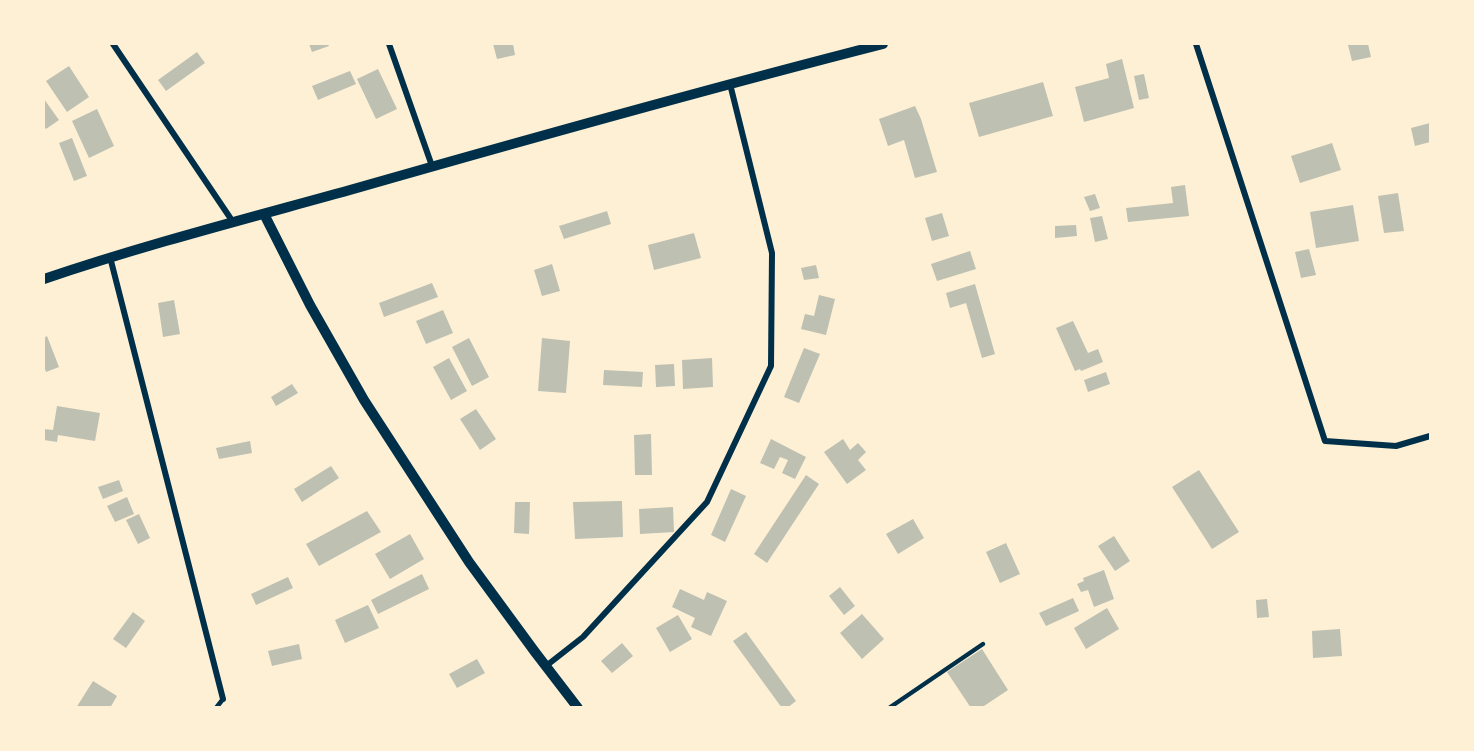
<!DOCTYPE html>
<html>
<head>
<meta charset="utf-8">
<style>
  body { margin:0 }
  #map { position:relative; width:1474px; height:751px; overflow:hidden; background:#fdf0d5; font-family:"Exo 2",sans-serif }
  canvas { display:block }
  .frame { position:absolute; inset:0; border:45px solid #fdf0d5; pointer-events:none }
</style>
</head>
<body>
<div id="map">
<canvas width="1474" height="751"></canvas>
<div class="frame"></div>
</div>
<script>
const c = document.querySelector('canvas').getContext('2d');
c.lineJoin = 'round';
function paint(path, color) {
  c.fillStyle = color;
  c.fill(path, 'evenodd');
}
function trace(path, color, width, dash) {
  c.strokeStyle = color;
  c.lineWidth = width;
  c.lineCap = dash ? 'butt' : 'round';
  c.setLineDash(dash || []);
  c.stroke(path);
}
const building = new Path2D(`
  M309,44H328L329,46L312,52Z
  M493,44H513L515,55L497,59Z
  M1354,44H1368L1371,57L1352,61L1348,45Z
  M197,52L205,63L166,91L158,80Z
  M1122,59L1134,108L1084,122L1075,87L1109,78L1106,64Z
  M69,66L89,97L67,112L46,81Z
  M378,69L397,109L376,119L357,79Z
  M350,71L356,84L318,100L312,86Z
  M1144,74L1149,98L1139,100L1134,76Z
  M1043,82L1053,116L979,137L969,103Z
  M44,99L59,120L46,129L44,126Z
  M915,106L921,119L937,172L915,178L904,140L888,146L879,119Z
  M97,109L114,146L89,158L72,121Z
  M1430,123V142L1415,146L1411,128Z
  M72,138L87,176L74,181L59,143Z
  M1332,143L1341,170L1300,183L1291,156Z
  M1185,185L1189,216L1128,222L1126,208L1173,203L1171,187Z
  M1398,193L1404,231L1384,233L1378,196Z
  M1095,194L1100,208L1090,211L1084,197Z
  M1353,205L1359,241L1316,248L1310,212Z
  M607,211L611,224L564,239L559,226Z
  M942,213L949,236L932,241L925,218Z
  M1102,216L1108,239L1095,242L1090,218Z
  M1076,225L1077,236L1055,238V226Z
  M694,233L701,258L654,270L648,245Z
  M1309,249L1316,275L1301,278L1295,252Z
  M970,251L976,269L937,281L931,264Z
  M552,264L560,291L542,296L534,270Z
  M816,265L819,278L804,280L801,268Z
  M432,283L438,297L384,317L379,303Z
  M975,284L995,354L982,358L966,303L950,308L946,293Z
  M819,295L835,299L826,335L801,329L805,314L814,316Z
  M174,300L180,334L163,337L158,303Z
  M443,310L453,333L426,344L416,321Z
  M1073,321L1088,353L1098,349L1103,362L1081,371L1080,369L1075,371L1056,328Z
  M47,336L59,367L46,372L44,366V338Z
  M469,338L489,377L472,386L452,347Z
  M542,338L570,341L566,393L538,391Z
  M804,348L820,354L799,403L784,397Z
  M449,358L467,391L451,400L433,367Z
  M712,358L713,387L683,389L682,360Z
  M674,364L675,386L656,387L655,365Z
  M604,370L643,372L642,387L603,385Z
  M1106,372L1110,384L1088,392L1084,380Z
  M292,384L298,393L276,406L271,397Z
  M57,406L100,413L95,441L58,435L57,442L44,440V429L53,430Z
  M476,409L496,439L480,450L460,419Z
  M651,434L652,475H635L634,435Z
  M771,439L806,457L795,479L782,473L788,460L780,457L774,469L760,463Z
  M843,439L850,450L858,443L866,452L858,460L866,470L847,484L824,452Z
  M250,441L252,453L219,459L216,448Z
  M331,466L339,478L302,502L294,489Z
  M1199,470L1239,532L1212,549L1172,487Z
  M806,475L819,484L767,563L754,554Z
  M119,480L123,491L103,499L98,487Z
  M731,489L746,496L725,542L711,535Z
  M127,497L134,514L115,522L107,506Z
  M622,501L623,537L575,539L573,502Z
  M515,502H530L529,534L514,533Z
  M673,507L674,532L640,534L639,509Z
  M367,511L381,532L319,566L306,544Z
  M139,514L150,538L138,544L126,520Z
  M913,519L924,538L898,554L886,534Z
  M410,534L424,559L390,579L375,554Z
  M1114,536L1130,561L1115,571L1098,546Z
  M1006,543L1020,574L1000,583L986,552Z
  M1104,570L1114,599L1094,607L1088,590L1081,592L1077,584L1084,581L1083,578Z
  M422,574L429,589L378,614L371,600Z
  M288,577L293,588L256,605L251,594Z
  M840,587L855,606L844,615L829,596Z
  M680,589L704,600L707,592L727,601L711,636L691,627L695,618L672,607Z
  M1073,598L1079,611L1046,626L1039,613Z
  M1267,599L1269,617L1257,618L1256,600Z
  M368,605L379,628L345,643L335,620Z
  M1107,608L1119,629L1086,649L1074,628Z
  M133,612L145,621L126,648L113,639Z
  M862,614L884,639L862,659L840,633Z
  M678,615L692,639L670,652L656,628Z
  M1340,629L1342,656L1313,658L1312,631Z
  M746,632L796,701L787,708H782L733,641Z
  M622,643L633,656L612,673L601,661Z
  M299,644L302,659L272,666L268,651Z
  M982,649L1008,690L981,708H971L947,672Z
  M477,659L485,673L457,688L449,674Z
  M93,681L117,696L110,708H76Z`);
const service = new Path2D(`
  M216,708L223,699
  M889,708L983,644`);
const minor = new Path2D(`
  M113,44L233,222
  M389,44L432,166
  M1196,44L1325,441L1396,446L1430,436
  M110,257L223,699
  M546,666L583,637L707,502L771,366L772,253L730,84`);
const tertiary = new Path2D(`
  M264,214L310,305L364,400L469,562L535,652L578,708
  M44,279C147,244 253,217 357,188C532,138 707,89 883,44`);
paint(building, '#bec0b2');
trace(service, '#003049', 4.5);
trace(minor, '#003049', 6);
trace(tertiary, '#003049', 10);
</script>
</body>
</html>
